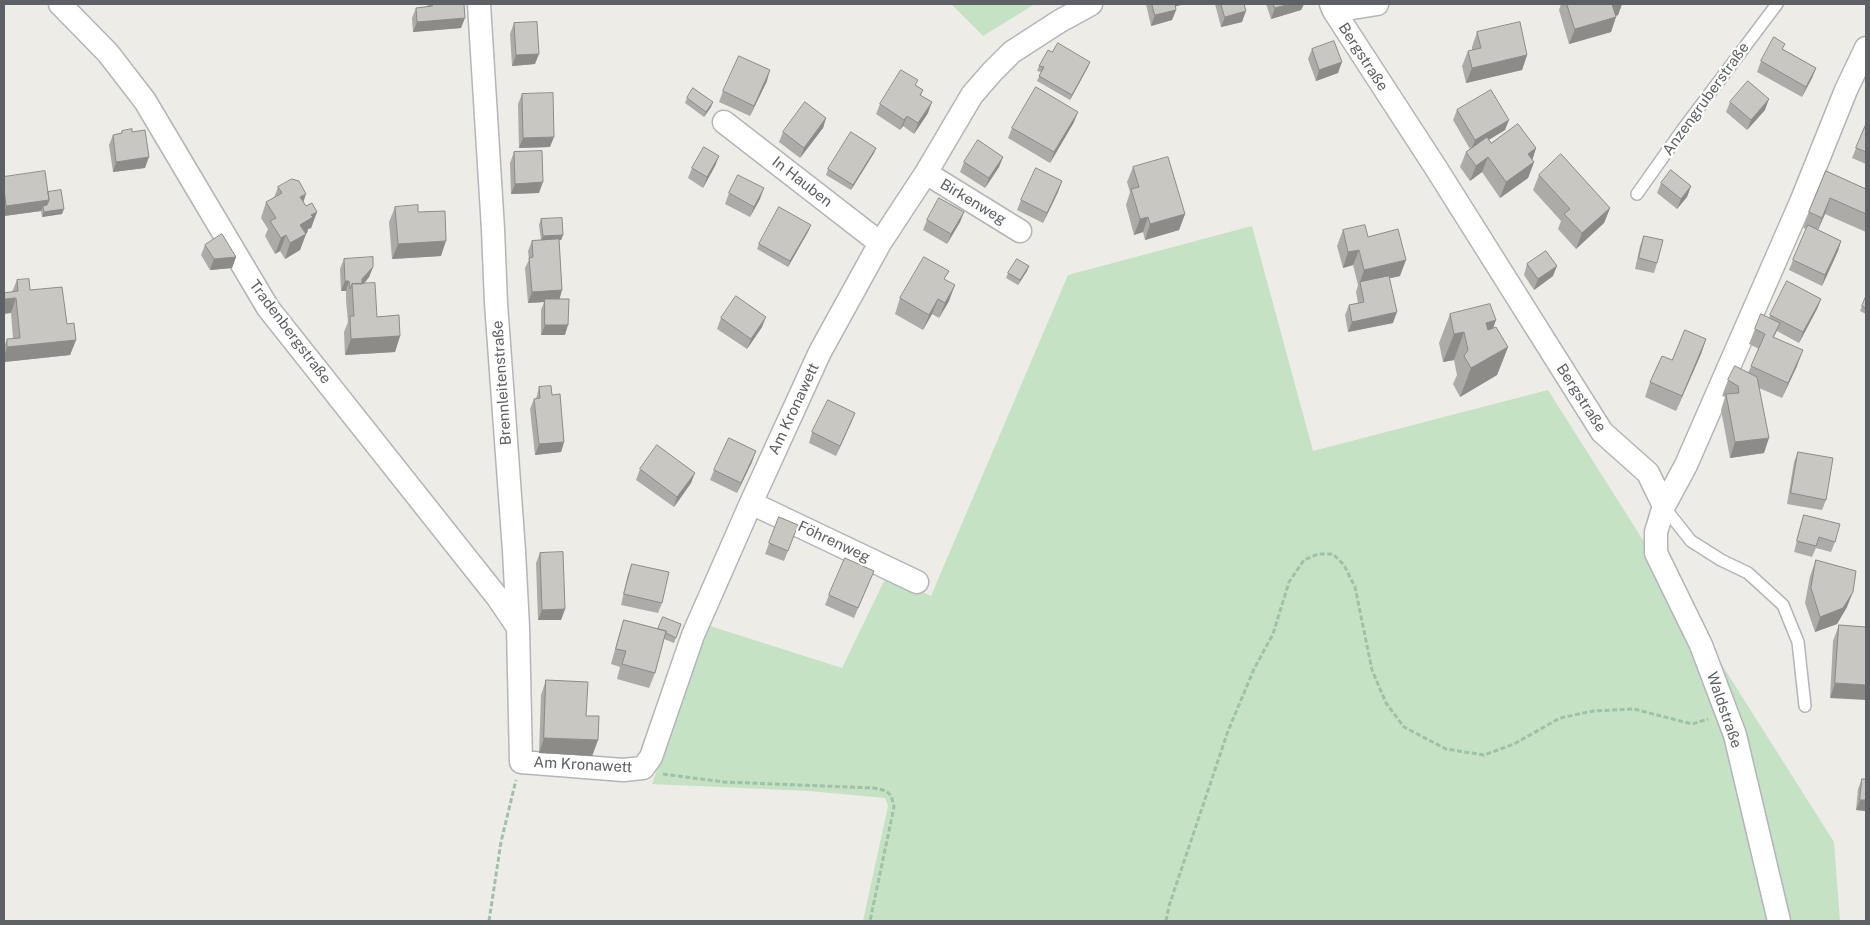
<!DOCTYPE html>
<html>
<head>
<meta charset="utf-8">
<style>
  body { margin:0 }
  #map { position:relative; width:1870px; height:925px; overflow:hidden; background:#eeece6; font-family:"Public Sans",sans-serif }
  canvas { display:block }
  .frame { position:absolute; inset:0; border:5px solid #5d6064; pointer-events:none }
</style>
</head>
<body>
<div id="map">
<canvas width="1870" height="925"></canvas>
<div class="frame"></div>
</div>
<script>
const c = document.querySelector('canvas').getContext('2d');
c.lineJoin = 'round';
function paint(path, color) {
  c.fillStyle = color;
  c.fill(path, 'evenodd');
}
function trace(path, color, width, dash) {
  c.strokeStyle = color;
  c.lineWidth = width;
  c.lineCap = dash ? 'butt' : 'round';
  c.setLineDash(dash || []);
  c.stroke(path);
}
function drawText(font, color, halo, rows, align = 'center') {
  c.font = font + ' "Public Sans",sans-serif';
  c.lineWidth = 4.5;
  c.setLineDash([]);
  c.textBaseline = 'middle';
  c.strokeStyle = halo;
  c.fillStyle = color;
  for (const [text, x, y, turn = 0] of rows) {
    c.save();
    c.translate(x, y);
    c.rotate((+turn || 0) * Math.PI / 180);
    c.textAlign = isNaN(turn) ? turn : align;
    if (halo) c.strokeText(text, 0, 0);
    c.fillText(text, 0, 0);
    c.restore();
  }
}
const green = new Path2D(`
  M951,4H1035L983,36Z
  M1252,226L1313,451L1548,390L1834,842L1840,921H863L888,806L885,798L809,791L652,784L707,625L842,668L887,575L931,596L1068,275Z`);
const path = new Path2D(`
  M663,774L724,782L874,788C889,791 891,792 894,807L870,921
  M489,921L501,842L516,780
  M1166,921L1169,906L1228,731L1254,669L1273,634L1289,582L1304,560L1318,554H1333L1344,565L1355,587L1372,670L1386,703L1404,727L1446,749L1484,755L1514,744L1560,718L1593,711L1634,709L1692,724L1708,719`);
const service = new Path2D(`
  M1637,194L1683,129L1777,4
  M1664,507L1691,541L1721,560L1748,573L1783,605L1798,642L1805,706`);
const minor = new Path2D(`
  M60,4L108,53L145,101L268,308L498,598L517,626
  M479,4L493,229L496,303L514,551L518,627L521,762L623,770L643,768L651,757L693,635L751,503L820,352L880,243L926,173L972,95L992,72L1012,52L1060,21L1091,4
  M1331,4L1334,11L1436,168L1602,432L1648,473L1664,506
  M1334,11L1377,4
  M724,122L880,243
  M926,173L1020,231
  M751,503L917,582
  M1779,921L1735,735L1701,645L1656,553V532L1664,506L1686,465L1801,202L1846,90L1866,48`);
const wall = new Path2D(`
  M428,4H464L461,28L413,32L412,18L416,8L427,7Z
  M1146,4H1185L1175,6L1176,10L1172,20L1151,26Z
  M1215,4H1244L1242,22L1221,27Z
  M1266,4H1304L1301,10L1271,19Z
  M1561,4H1622L1618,15L1616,16L1611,32L1569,44L1559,10Z
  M514,23L535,64L512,66L510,34Z
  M1477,32L1527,55L1522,70L1466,83L1462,66L1468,51L1472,50V47Z
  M1312,49L1338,73L1316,81L1308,59Z
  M1783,49L1816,68L1812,78L1802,97L1757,72L1761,61Z
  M1052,52L1088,67L1070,100L1037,81L1041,72L1037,71L1039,66Z
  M767,81L750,116L719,102L723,91Z
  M916,85L923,90L921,95L928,113L914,134L903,126L900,130L876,114L880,104Z
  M522,94L550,147L519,148L518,104Z
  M687,98L711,107L704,117L685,103Z
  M1730,102L1765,110L1747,130L1726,112Z
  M1457,110L1505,130L1489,140L1491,143L1536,148L1532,160L1534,162L1528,178L1500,198L1482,172L1470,181L1460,167L1466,152L1470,149L1453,120Z
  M826,118L823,128L800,158L779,142L783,132Z
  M1074,122L1050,163L1008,138L1012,128Z
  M1866,124V164L1852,158Z
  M122,131L145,168L113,172L109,145L113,135L121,133Z
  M876,148L874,153L851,190L826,175L828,169Z
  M514,152L539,193L511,194L510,163Z
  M719,156L715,166L703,188L688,178L692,168Z
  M1003,157L999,167L985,188L960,172L964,162Z
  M1133,167L1185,214L1179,230L1145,240L1143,232L1134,235L1126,205L1130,192L1127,182Z
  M1826,171L1866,189V232L1825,214L1818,230L1841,241L1838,251L1822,286L1789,270L1793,260L1807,229L1803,228L1809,212Z
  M1539,175L1610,208L1604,223L1576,249L1558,229L1561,221L1533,190Z
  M4,177L48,192L62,214L42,217L41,211L4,216Z
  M1062,181L1058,192L1043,223L1017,210L1021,200Z
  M1661,183L1691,186L1687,197L1677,209L1657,193Z
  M278,187L303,202L306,206L317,212L311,228L308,229L307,233L306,234L300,250L285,259L280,251L275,254L265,236L268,229L261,218L266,202L274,198Z
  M729,193L760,199L750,217L725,204Z
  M395,207L418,212L441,256L392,259L389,222Z
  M964,212L960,222L947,244L923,230L927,220Z
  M541,219L563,235L561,240H559L562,290L559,299L565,335H541V310L544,302L528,303L525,268L529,260L528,251L532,241L541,240L539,225Z
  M809,230L788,267L757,249L759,244Z
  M1343,230L1368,237L1400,276L1390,278L1393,323L1348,332L1345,315L1349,305L1358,303L1356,292L1358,285L1353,265L1343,268L1337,246Z
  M1644,236L1657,263L1654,273L1635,269L1640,246Z
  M205,245L236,257L232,268L210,270L201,255Z
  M344,259L373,267L369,277L364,284L377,317L400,336L395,352L345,355L344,332L348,322L346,300V291H341L340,269Z
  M1527,264L1553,276L1534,290L1524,275Z
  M1029,266L1027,271L1018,285L1006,278L1008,273Z
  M17,280L30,290L67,324L76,340L70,355L4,362V347L7,339H13L11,313L12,292Z
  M946,280L949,301L939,318L932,314L923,330L895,314L900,298Z
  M1866,296V314L1860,311Z
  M1821,299L1817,309L1799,343L1777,331L1774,337L1797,366L1782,398L1759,388L1764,453L1730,458L1721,410L1725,397L1722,396L1728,380L1748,373L1759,349L1749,344L1755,329L1769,318L1770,315Z
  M1450,314L1493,328L1508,347L1497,375L1460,397L1453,384L1457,375L1454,360L1443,362L1439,343Z
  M721,318L762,327L747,349L717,329Z
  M1706,339L1701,354L1676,411L1645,397L1650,382Z
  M539,387L552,395L564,442L561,452L535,455L530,409L534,399H536Z
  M855,413L851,423L836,456L809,443L812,432Z
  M1798,452L1826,500L1822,510L1787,504L1794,462Z
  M752,462L737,493L710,480L714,470Z
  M640,469L691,483L674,507L636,480Z
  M1804,515L1835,542L1831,552L1816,548L1812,557L1794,552L1801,525Z
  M779,517L798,525L784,561L765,554Z
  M540,553L565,609L561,620H538L536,563Z
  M1816,560L1847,607L1837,624L1815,632L1805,603L1810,576Z
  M632,564L662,603L658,613L621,605L628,574Z
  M874,571L854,618L825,605L829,595Z
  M624,620L658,629L681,624L674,643L664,639L655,673L649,688L617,679L620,667L611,664L619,635Z
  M1839,625L1866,627L1830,698L1833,641Z
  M546,680L586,716L598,740L592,756L539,753L541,695Z
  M1862,779H1866V811L1856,810L1858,789Z`);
const shadedWall = new Path2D(`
  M1171,4H1185L1169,8Z
  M1290,4H1304L1301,10L1271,19L1275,8Z
  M1612,4H1622L1618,15L1607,19Z
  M1176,10L1172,20L1151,26L1155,15Z
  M1246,11L1242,22L1221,27L1225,17Z
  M1616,17L1611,32L1569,44L1575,29Z
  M465,18L461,28L413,32L417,22Z
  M539,54L535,64L512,66L516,55Z
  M1527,55L1522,70L1466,83L1472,68Z
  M1090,62L1088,67L1070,100L1072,95Z
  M1342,62L1338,73L1316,81L1319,70Z
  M1816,68L1812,78L1802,97L1806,87Z
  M770,70L767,81L750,116L754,106Z
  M1769,99L1765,110L1747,130L1751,120Z
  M713,102L711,107L704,117L706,112Z
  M932,102L928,113L914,134L918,123Z
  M1078,112L1074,122L1050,163L1054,152Z
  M907,116L903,126L900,130L904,120Z
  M826,118L823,128L800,158L804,148Z
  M1509,120L1505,130L1471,150L1475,140Z
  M554,137L550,147L519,148L523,138Z
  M876,148L874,153L851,190L853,185Z
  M1536,148L1531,164L1528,154Z
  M719,156L715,166L703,188L707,177Z
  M149,157L145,168L113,172L116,162Z
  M1003,157L999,167L985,188L989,178Z
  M1488,157L1482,172L1470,181L1476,166Z
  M1534,162L1528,178L1500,198L1506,182Z
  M1062,181L1058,192L1043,223L1047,213Z
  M543,182L539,193L511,194L515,184Z
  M1691,186L1687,197L1677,209L1681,199Z
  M764,188L760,199L750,217L754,207Z
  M306,194L301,209L300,197Z
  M1830,198L1825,214L1816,234L1822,218Z
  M49,200L45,210L43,206L41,211L4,216V213L6,206Z
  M1610,208L1604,223L1576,249L1582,233Z
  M64,209L62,214L42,217L44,212Z
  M317,212L311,228L308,229L307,233L295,240L300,225L311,215Z
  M964,212L960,222L947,244L951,234Z
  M1185,214L1179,230L1145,240L1150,224Z
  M1148,217L1143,232L1134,235L1140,219Z
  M811,225L809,230L788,267L790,261Z
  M306,234L300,250L285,259L290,243Z
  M286,235L280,251L275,254L281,238Z
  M563,235L561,240L541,242L543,236Z
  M446,241L441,256L392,259L398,244Z
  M1841,241L1838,251L1822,286L1825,275Z
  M1359,250L1353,265L1343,268L1348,252Z
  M236,257L232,268L210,270L214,259Z
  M1406,260L1400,276L1360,285V282L1364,270Z
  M1029,266L1027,271L1018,285L1020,280Z
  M1557,266L1553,276L1534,290L1538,279Z
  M373,267L369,277L359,289L362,279Z
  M345,281H349L346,291H341Z
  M955,285L949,301L939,318L945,303Z
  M562,290L559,301L545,299L544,302L528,303L532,292Z
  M16,298L11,313L4,314V299Z
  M938,299L932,314L923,330L929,315Z
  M1821,299L1817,309L1799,343L1803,332Z
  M1397,312L1393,323L1348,332L1352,322Z
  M766,317L762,327L747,349L751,339Z
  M1496,320L1486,349V323Z
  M545,325H568L565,335H541Z
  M1464,332L1454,360L1443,362L1454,334Z
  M400,336L395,352L345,355L351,339Z
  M1706,339L1701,354L1676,411L1682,396Z
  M76,340L70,355L4,362V357L7,347Z
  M1508,347L1497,375L1460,397L1471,368Z
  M1803,350L1797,366L1782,398L1788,383Z
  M855,413L851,423L836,456L840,446Z
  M1769,438L1764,453L1730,458L1735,442Z
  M564,442L561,452L535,455L539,444Z
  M756,451L752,462L737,493L741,483Z
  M695,473L691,483L674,507L677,497Z
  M1853,592L1847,607L1837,624L1815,632L1820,617Z
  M565,609L561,620H538L542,610Z
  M1835,683L1866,685V700L1830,698Z
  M544,738L598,740L592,756L539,753Z
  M1860,800H1866V811L1856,810Z`);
const building = new Path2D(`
  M432,4H464L465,18L417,22L416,8L432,6Z
  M1152,4H1175L1176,10L1155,15Z
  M1221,4H1244L1246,11L1225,17Z
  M1273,4H1290L1275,8Z
  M1567,4H1612L1616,17L1575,29Z
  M537,22L539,54L516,55L514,23Z
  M1520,22L1527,55L1472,68L1468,51L1481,48L1477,32Z
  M1774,37L1785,44L1782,49L1816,68L1806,87L1761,61Z
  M1334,41L1342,62L1319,70L1312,49Z
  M1058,43L1090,62L1072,95L1039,76L1044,67L1039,66L1048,50L1052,52Z
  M739,56L770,70L754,106L723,91Z
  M901,70L918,80L915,85L923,90L920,95L932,102L918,123L907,116L904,120L880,104Z
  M1748,81L1769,99L1751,120L1730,102Z
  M1036,87L1078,112L1054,152L1012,128Z
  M693,88L713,102L706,112L687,98Z
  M1491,90L1509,120L1475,140L1457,110Z
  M553,93L554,137L523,138L522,94Z
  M805,102L826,118L804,148L783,132Z
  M1518,124L1536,148L1528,154L1534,162L1506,182L1488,157L1476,166L1466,152L1487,137L1491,143Z
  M1866,124V152L1856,148Z
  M132,129V132L145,130L149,157L116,162L113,135L122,133V131Z
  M851,132L876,148L853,185L828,169Z
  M978,140L1003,157L989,178L964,162Z
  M704,147L719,156L707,177L692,168Z
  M542,151L543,182L515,184L514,152Z
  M1561,154L1610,208L1582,233L1564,214L1570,209L1539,175Z
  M1168,157L1185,214L1150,224L1148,217L1140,219L1131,189L1139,187L1133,167Z
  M1036,168L1062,181L1047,213L1021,200Z
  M1671,170L1691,186L1681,199L1661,183Z
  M45,171L49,200L6,206L4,189V177Z
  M1826,171L1866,189V214L1830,198L1822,218L1809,212Z
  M738,175L764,188L754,207L729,193Z
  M292,179L299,181L306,194L300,197L306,206L312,203L317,212L311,215L313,217L300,225L306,234L290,243L286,235L281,238L270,221L276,218L266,202L282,193L278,187Z
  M61,190L64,209L44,212L43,206L47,205L49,200L48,192Z
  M939,198L964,212L951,234L927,220Z
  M418,205V212L445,211L446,241L398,244L395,207Z
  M779,207L811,225L790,261L759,244Z
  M562,218L563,235L543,236L541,219Z
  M1365,225L1368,237L1398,229L1406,260L1364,270L1359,250L1348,252L1343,230Z
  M1808,225L1841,241L1825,275L1793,260Z
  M222,234L236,257L214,259L205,245Z
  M1644,236L1663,240L1657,263L1639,258Z
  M559,239L562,290L532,292L529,258L533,257L532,241Z
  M1546,251L1557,266L1538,279L1527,264Z
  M373,257V267L362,279V284H352L350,289L349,281H345L344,259Z
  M924,257L949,271L944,279L955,285L945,303L938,299L929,315L900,298Z
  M1017,259L1029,266L1020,280L1008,273Z
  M1389,276L1397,312L1352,322L1349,305L1364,302L1360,282Z
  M29,279L30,290L62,287L67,324L74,323L76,340L7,347V339L20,338L16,298L4,299V293L18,291L17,280Z
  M1787,281L1821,299L1803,332L1770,315Z
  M375,283L377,317L399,315L400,336L351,339L350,316H354L352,284Z
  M736,296L766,317L751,339L721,318Z
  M1866,296V308L1862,306Z
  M545,299H569L568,325H545Z
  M1490,304L1496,320L1486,323L1488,330L1496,327L1508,347L1471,368L1464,356L1468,350L1464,332L1454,334L1450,314Z
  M1761,314L1780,323L1773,337L1803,350L1788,383L1751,366L1765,334L1755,329Z
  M1685,330L1706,339L1682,396L1650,382L1662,356L1672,360Z
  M1735,366L1757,377L1769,438L1735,442L1726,394L1739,393L1738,386L1728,380Z
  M551,386L552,395L560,394L564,442L539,444L534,399L540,398L539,387Z
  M828,400L855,413L840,446L812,432Z
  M729,438L756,451L741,483L714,470Z
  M657,445L695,473L677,497L640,469Z
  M1798,452L1833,458L1826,500L1791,493Z
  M1804,515L1840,524L1835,542L1819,537L1816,546L1797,541Z
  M779,517L798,525L788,551L769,543Z
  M563,552L565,609L542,610L540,553Z
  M845,558L874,571L858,608L829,595Z
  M1816,560L1856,571L1853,592L1843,608L1820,617L1811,588Z
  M632,564L669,572L662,603L624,594Z
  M663,617L681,624L676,638L666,633V631L658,629Z
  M624,620L666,631L655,673L622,664L626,651L616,649Z
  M1839,625L1866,627V685L1835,683Z
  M546,680L588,682L586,716H599L598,740L544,738Z
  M1862,779H1866V800H1860Z`);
const streetNames = [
  ["Bergstraße",1363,57,57],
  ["Anzengruberstraße",1706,99,-54],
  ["In Hauben",802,182,38],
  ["Birkenweg",973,202,31],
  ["Tradenbergstraße",290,332,53],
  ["Brennleitenstraße",502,383,-94],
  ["Bergstraße",1581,398,57],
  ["Am Kronawett",794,409,-65],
  ["Föhrenweg",834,542,25],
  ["Waldstraße",1724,710,71],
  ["Am Kronawett",583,765,3]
];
paint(green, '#c5e2c5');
trace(service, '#b3b5b9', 14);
trace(minor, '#b3b5b9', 25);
trace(path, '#9ec1a8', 3, [5, 2.5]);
trace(service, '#fff', 11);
trace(minor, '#fff', 22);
paint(wall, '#adaba7');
paint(shadedWall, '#8d8b88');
paint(building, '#c9c7c2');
trace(building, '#8d8b88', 1);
drawText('15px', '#5d6064', '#fff', streetNames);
</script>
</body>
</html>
